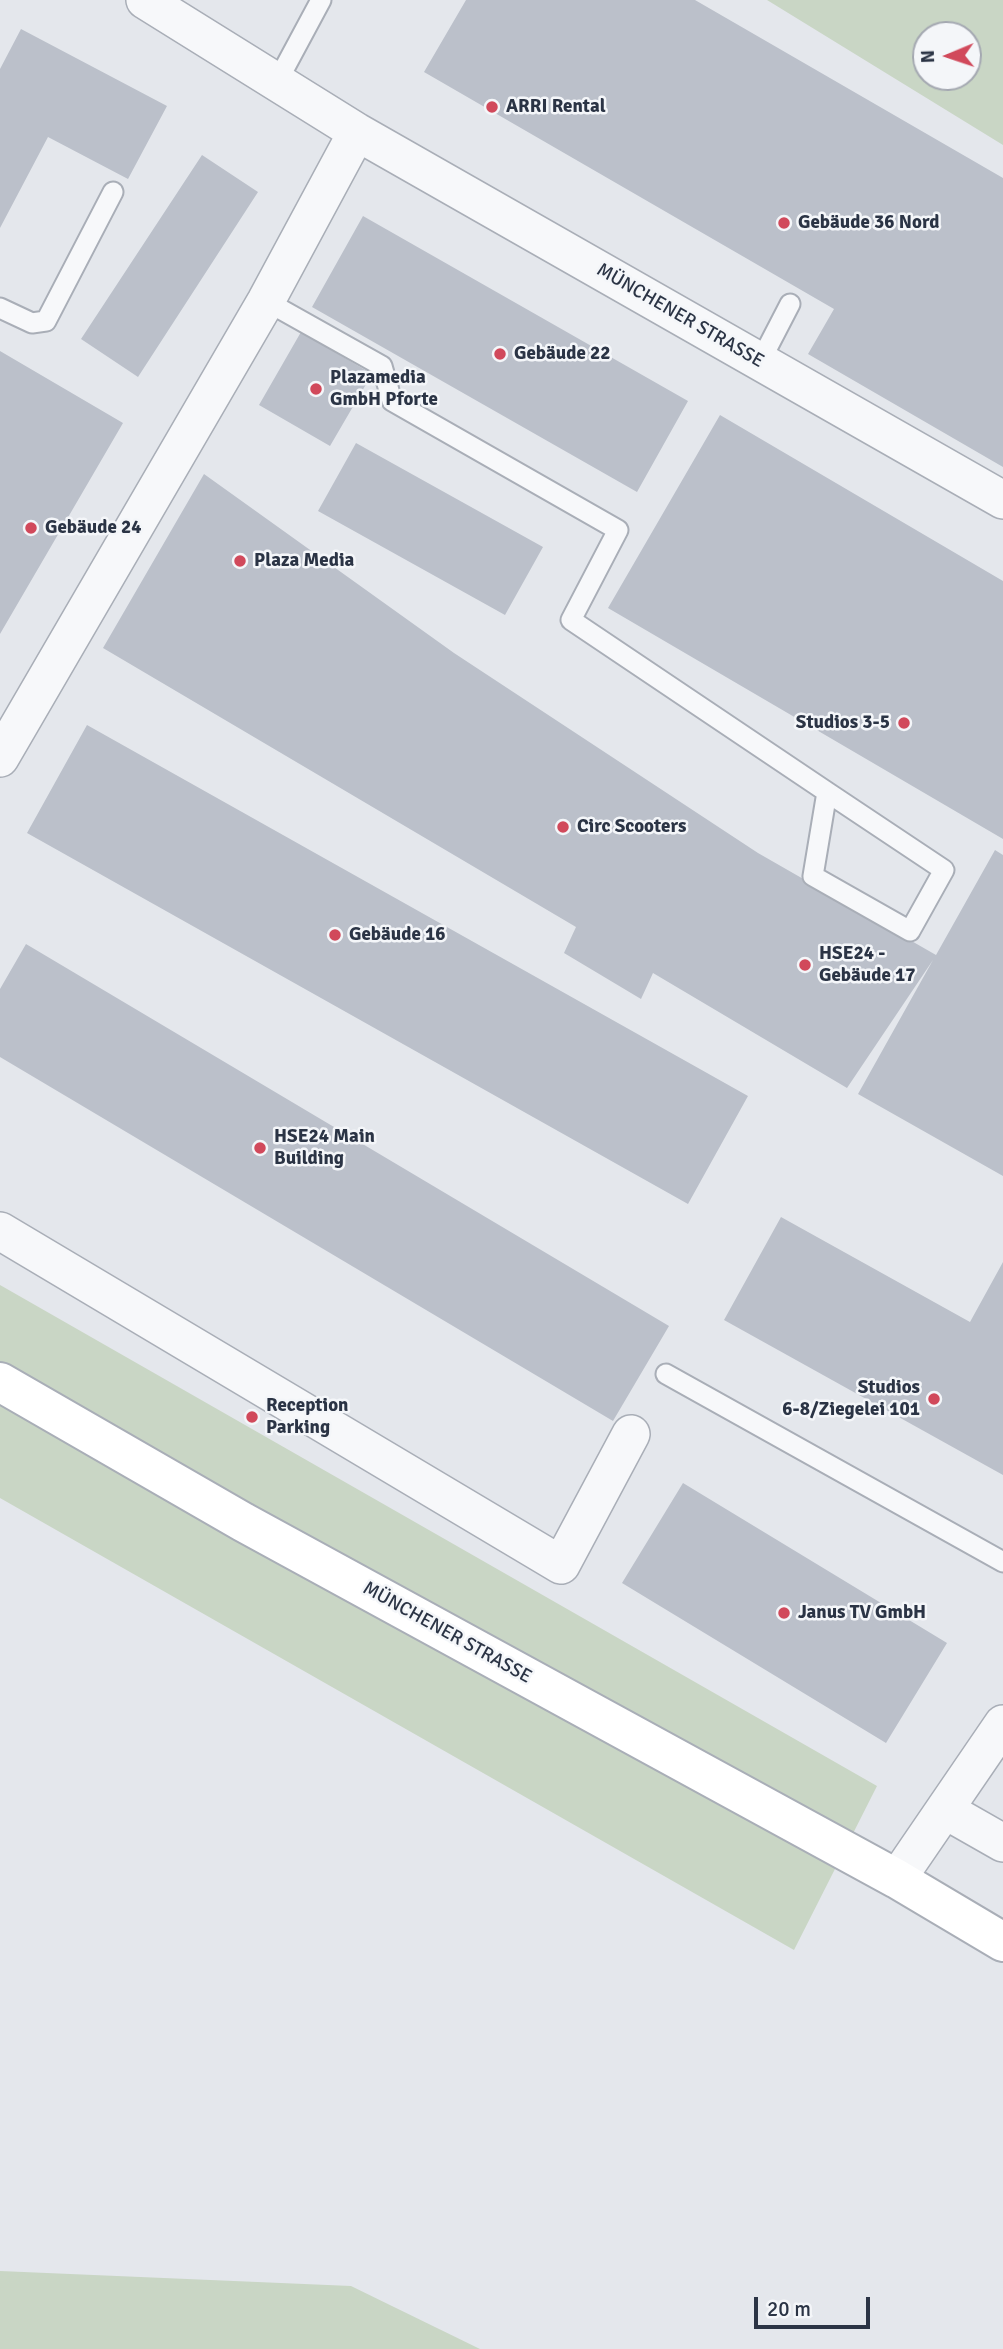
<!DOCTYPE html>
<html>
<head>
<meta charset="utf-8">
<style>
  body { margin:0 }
  #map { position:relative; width:1003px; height:2349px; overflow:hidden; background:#e4e7ec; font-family:Signika,sans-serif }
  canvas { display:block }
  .north { position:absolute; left:912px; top:21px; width:70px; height:70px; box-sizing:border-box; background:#f4f6f9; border:2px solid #a4a8b1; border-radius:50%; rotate:268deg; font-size:19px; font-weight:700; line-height:28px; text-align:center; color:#2b3445 }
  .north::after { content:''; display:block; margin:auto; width:24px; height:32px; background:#d1495b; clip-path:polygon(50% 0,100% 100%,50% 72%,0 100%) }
  .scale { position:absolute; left:754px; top:2297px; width:116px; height:32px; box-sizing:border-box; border:4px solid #2b3445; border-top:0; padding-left:9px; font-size:21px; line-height:24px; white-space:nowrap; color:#2b3445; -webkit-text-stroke:5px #f4f6f9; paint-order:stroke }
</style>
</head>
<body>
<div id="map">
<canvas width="1003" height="2349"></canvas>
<div class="north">N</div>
<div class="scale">20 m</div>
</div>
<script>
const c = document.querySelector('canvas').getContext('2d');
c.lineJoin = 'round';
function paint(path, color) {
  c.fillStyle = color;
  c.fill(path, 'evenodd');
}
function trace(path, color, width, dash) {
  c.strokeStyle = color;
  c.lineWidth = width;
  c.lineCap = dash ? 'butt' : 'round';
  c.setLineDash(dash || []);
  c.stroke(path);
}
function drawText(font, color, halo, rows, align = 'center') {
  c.font = font + ' Signika,sans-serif';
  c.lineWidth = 5;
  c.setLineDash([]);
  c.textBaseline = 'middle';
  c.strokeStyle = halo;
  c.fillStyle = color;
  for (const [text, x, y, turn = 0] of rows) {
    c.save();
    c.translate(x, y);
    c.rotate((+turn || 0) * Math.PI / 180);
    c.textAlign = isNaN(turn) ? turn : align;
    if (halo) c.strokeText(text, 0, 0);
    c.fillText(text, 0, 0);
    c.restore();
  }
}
const green = new Path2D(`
  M767,0H1003V145ZM968,35V77H926V35Z
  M0,1285L877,1786L794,1950L0,1498Z
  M0,2271L351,2286L480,2349H0Z`);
const building = new Path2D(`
  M466,0H695L1003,178V467L808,354L834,309L424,72Z
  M21,29L167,106L128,179L48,137L0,228V69Z
  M202,155L258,192L138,377L81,339Z
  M363,216L688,401L637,492L312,307Z
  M301,332L372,374L330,446L259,405Z
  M0,351L123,423L0,634Z
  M720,415L1003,581V839L608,608Z
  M356,443L543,547L505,615L318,511Z
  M204,474L454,653L758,853L936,955L995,850L1003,855V1176L858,1094L933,960L847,1088L653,973L641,999L564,953L576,927L103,648Z
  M87,725L748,1096L688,1204L27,833Z
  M26,944L669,1326L613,1421L0,1057V989Z
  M781,1217L970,1322L1003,1262V1475L724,1320Z
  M683,1483L947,1643L886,1743L622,1583Z`);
const lane = new Path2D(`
  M277,82L321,0
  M266,301L382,366L392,401L618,530L571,620L827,792L813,876L910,931L944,870L827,792
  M0,308L32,323L46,321L113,192
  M760,362L790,304
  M666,1374L1003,1562`);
const street = new Path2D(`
  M145,0L357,132L1003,500
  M0,758L266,301L357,132
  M0,1231L561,1565L631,1434
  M945,1810L1003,1843
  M897,1879L1003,1724`);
const secondary = new Path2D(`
  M0,1382L243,1522L897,1879L1003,1942`);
const markers = [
  [492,107,7,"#d1495b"],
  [784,223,7,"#d1495b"],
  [500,354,7,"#d1495b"],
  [316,389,7,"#d1495b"],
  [31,528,7,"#d1495b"],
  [240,561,7,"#d1495b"],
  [904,723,7,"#d1495b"],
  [563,827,7,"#d1495b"],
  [335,935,7,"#d1495b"],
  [805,965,7,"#d1495b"],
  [260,1148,7,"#d1495b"],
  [934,1399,7,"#d1495b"],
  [252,1417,7,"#d1495b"],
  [784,1613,7,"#d1495b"]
];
const poiNames = [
  ["ARRI Rental",506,107],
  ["Gebäude 36 Nord",798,223],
  ["Gebäude 22",514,354],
  ["Plazamedia",330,378],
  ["GmbH Pforte",330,400],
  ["Gebäude 24",45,528],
  ["Plaza Media",254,561],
  ["Studios 3-5",890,723,"right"],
  ["Circ Scooters",577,827],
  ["Gebäude 16",349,935],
  ["HSE24 -",819,954],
  ["Gebäude 17",819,976],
  ["HSE24 Main",274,1137],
  ["Building",274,1159],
  ["Studios",920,1388,"right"],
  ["6-8/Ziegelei 101",920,1410,"right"],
  ["Reception",266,1406],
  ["Parking",266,1428],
  ["Janus TV GmbH",798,1613]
];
const streetNames = [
  ["MÜNCHENER STRASSE",680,316,30],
  ["MÜNCHENER STRASSE",447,1633,29]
];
paint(green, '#c9d6c5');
paint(building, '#bbc0ca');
trace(lane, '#a9aeb7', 23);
trace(street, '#a9aeb7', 40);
trace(secondary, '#a9aeb7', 42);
trace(lane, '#f7f8fa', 19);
trace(street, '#f7f8fa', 37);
trace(secondary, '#fff', 38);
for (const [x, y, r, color] of markers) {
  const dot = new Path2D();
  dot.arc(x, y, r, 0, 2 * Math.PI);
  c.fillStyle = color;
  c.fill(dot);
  trace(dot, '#f4f6f9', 2.5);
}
drawText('bold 19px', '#2b3445', '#f4f6f9', poiNames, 'left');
drawText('19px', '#2b3445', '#f4f6f9', streetNames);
</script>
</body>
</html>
